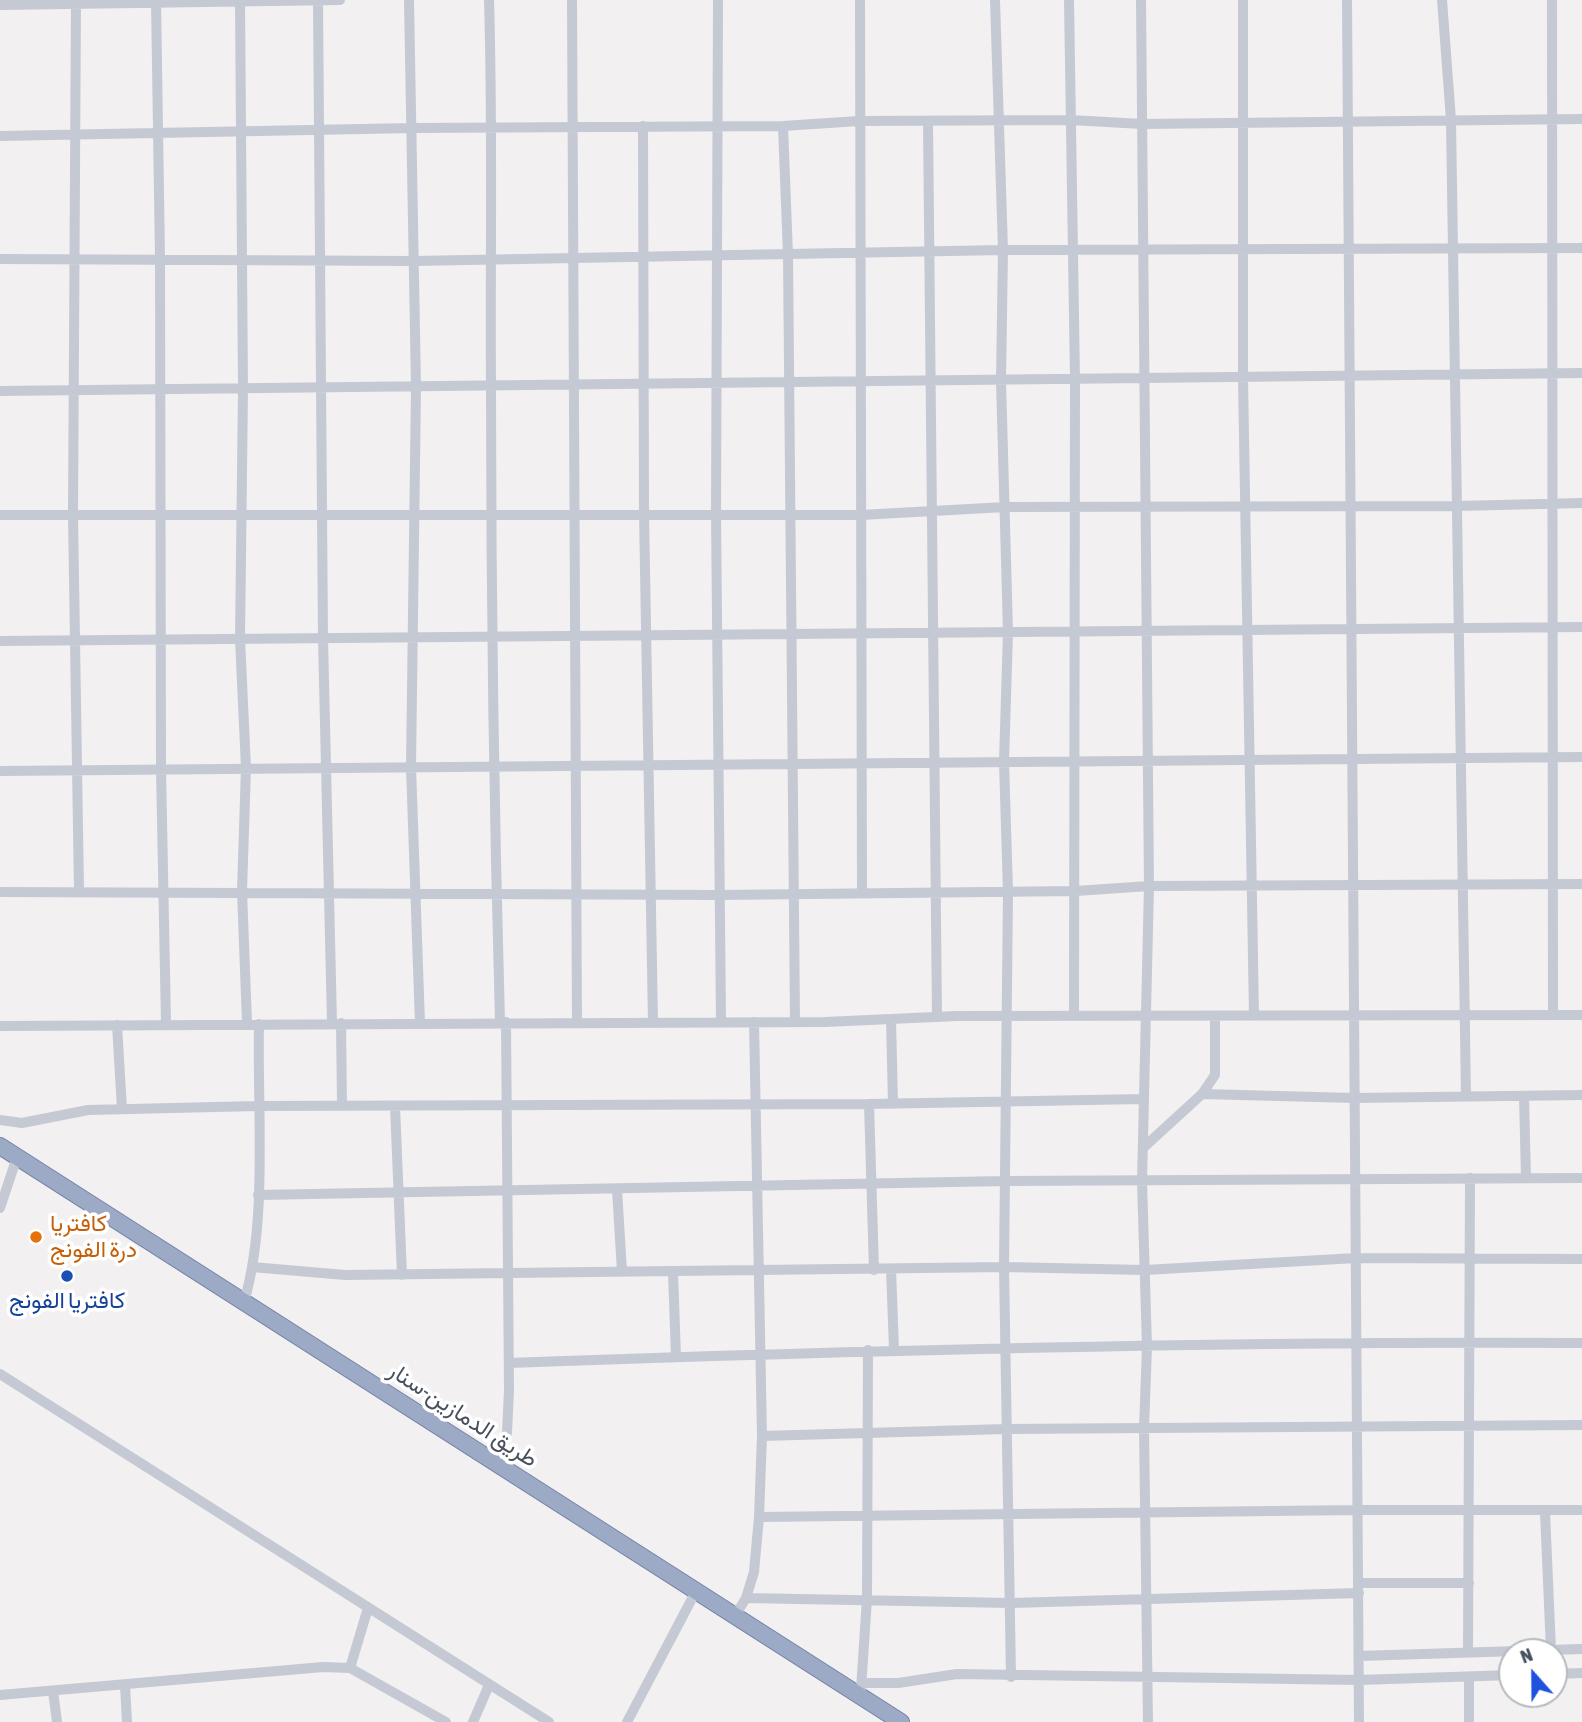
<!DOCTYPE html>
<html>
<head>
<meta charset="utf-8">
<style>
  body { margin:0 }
  #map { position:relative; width:1582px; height:1722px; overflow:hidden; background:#f2f0f0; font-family:"Asap Condensed",sans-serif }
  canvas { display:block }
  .north { position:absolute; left:1498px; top:1638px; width:70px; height:70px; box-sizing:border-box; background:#fff; border:2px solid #b6b9be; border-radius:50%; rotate:339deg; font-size:19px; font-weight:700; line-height:28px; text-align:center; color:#484f5d }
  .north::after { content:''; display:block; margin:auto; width:24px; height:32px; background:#1e51de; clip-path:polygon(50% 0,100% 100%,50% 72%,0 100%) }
</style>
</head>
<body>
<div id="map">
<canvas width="1582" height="1722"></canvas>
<div class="north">N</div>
</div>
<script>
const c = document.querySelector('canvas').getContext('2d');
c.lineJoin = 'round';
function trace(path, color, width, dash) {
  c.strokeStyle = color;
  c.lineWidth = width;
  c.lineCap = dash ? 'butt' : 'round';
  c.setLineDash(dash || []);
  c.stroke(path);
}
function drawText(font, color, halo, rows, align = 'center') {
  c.font = font + ' "Asap Condensed",Vazirmatn,sans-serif';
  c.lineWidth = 7;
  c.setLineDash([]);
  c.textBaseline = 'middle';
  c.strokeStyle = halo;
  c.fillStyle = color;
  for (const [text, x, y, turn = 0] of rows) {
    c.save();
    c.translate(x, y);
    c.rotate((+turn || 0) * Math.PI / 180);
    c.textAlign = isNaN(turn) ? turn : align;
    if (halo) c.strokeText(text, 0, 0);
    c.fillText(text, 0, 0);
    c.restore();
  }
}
const minor = new Path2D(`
  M76,0L73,515L79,891
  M156,0L160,258L161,769L166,1024
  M240,0L243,389L240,639L246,768L242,891L247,1023
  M318,0L323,638L332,1023
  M409,0L416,387L411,767L420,1024
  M489,0C493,129 490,258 491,387C491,599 494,811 500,1022
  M572,0L577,1022
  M718,0L716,513L721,1022
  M860,0L862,893
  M995,0L1003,250L1001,381L1008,632L1004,762L1008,892L1004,1267L1011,1677
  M1069,0L1075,380L1074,1016
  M1141,0L1149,886L1142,1181L1147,1347L1144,1428L1148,1722
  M1243,0V378L1254,1016
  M1347,0L1359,1722
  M1442,0L1451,120L1466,1096
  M1552,0L1553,1015
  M0,5L340,0
  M928,122L937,1016
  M643,126L644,513L653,1022
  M783,126L788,255L795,1022
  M0,136L413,128L783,126L859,121L1071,120L1142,124L1582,119
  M0,259L414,261L1003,250L1582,248
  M0,391L1582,373
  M0,515H861L1005,507L1457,506L1582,503
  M0,641L1582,627
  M0,771L1582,757
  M0,892L720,895L1076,891L1149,886L1582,884
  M891,1019L893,1104
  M341,1023L342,1106
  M117,1025L122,1109
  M0,1026L825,1022L957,1016L1582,1015
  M1202,1094L1354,1098L1582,1095
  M1524,1096L1526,1178
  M869,1104L874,1270
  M395,1106L402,1275
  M0,1120L22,1123L88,1110L257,1106L869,1104L1143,1099
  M1143,1148L1202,1094L1215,1075V1016
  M617,1189L622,1272
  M258,1195L1006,1181L1582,1178
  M0,1208L17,1157
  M252,1267L345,1275L1004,1267L1145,1270L1356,1258L1582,1259
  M891,1269L894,1349
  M673,1272L676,1357
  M244,1302C268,1222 257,1109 259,1024
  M509,1363C867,1350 1224,1341 1582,1343
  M0,1374L549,1722
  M762,1436L1006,1429L1582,1425
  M496,1463L507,1433L509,1390L506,1022
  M1545,1512L1551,1650
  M759,1517L1358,1510H1582
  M1359,1583H1469
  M746,1598L1011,1603L1359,1593
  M735,1616L746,1598L754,1572L759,1517L762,1436L754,1022
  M1468,1652L1470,1178
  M1359,1656L1582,1649
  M350,1668L368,1608
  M1554,1674L1582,1673
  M862,1683H898L957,1674L1359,1680L1512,1675
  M125,1685L127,1722
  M861,1689L867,1599L868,1350
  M53,1691L57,1722
  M0,1695L323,1667L350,1668L446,1722
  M473,1722L489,1685
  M627,1722L696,1591
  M1469,1722V1677`);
const trunk = new Path2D(`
  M0,1146L901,1722`);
const markers = [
  [36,1237,7,"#e8710a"],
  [67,1276,7,"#1a4fb4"]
];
const foodNames = [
  ["كافتريا",50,1224],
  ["درة الفونج",50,1250]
];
const transitNames = [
  ["كافتريا الفونج",67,1301]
];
const streetNames = [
  ["طريق الدمازين-سنار",463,1415,33]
];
trace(trunk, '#7484a9', 18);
trace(minor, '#c4c9d4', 10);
trace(trunk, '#9caac6', 16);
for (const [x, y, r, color] of markers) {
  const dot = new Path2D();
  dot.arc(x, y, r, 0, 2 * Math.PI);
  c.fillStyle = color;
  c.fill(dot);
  trace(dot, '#fff', 2.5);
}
drawText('23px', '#c56008', '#fff', foodNames, 'left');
drawText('23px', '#164399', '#fff', transitNames);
drawText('23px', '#484f5d', '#fff', streetNames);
</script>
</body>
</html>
